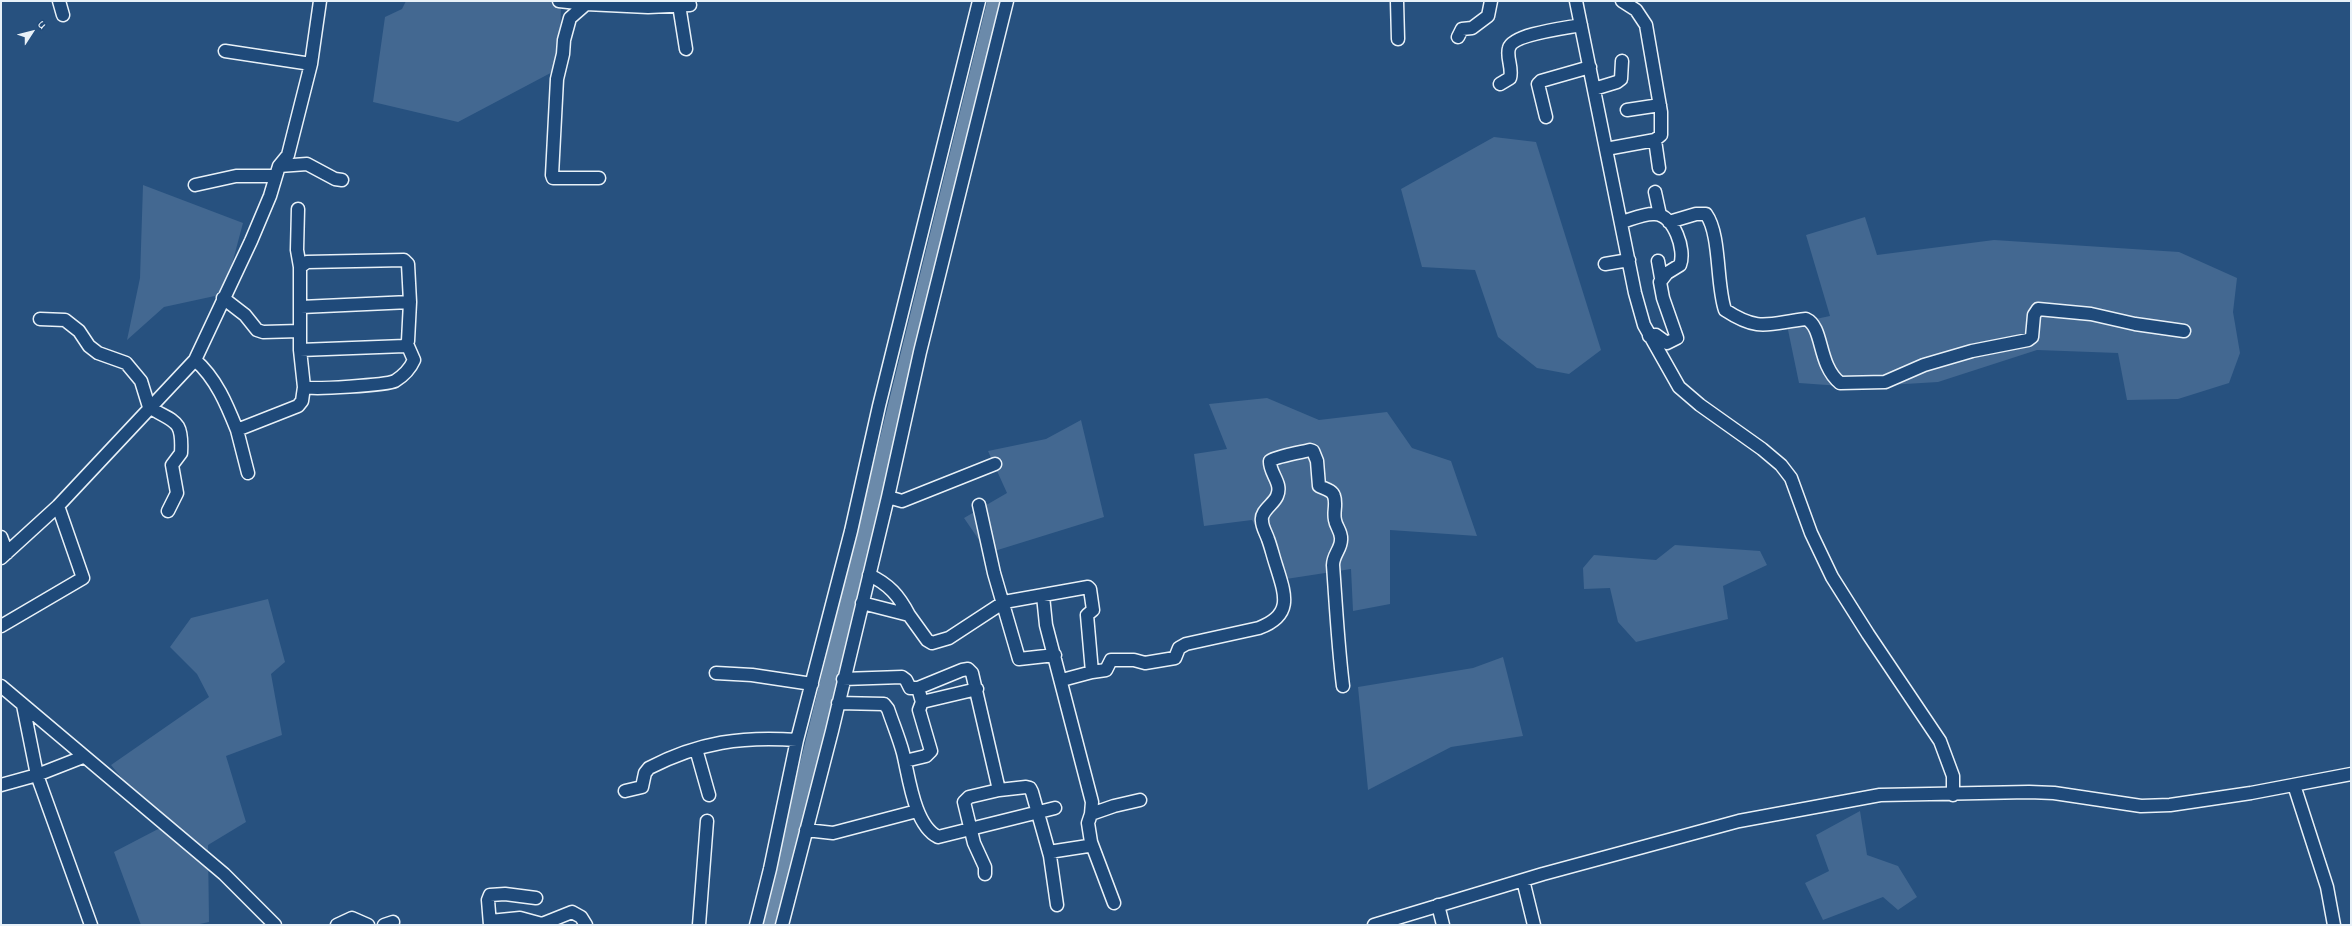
<!DOCTYPE html>
<html>
<head>
<meta charset="utf-8">
<style>
  body { margin:0 }
  #map { position:relative; width:2352px; height:926px; overflow:hidden; background:#27517f; font-family:"Indie Flower",sans-serif }
  canvas { display:block }
  .frame { position:absolute; inset:0; border:2px solid #e8f1f8; pointer-events:none }
  .north { position:absolute; left:12px; top:12px; width:40px; height:40px; -webkit-text-stroke:3px #1f4a7a; paint-order:stroke; rotate:54deg; font-size:11px; font-weight:700; line-height:16px; text-align:center; color:#e8f1f8 }
  .north::after { content:''; display:block; margin:auto; width:14px; height:18px; background:#e8f1f8; clip-path:polygon(50% 0,100% 100%,50% 72%,0 100%) }
</style>
</head>
<body>
<div id="map">
<canvas width="2352" height="926"></canvas>
<div class="frame"></div>
<div class="north">U</div>
</div>
<script>
const c = document.querySelector('canvas').getContext('2d');
c.lineJoin = 'round';
function paint(path, color) {
  c.fillStyle = color;
  c.fill(path, 'evenodd');
}
function trace(path, color, width, dash) {
  c.strokeStyle = color;
  c.lineWidth = width;
  c.lineCap = dash ? 'butt' : 'round';
  c.setLineDash(dash || []);
  c.stroke(path);
}
const green = new Path2D(`
  M406,1H561L560,68L458,122L373,102L385,17L402,9Z
  M1494,137L1536,142L1601,350L1569,374L1537,368L1498,337L1475,270L1422,267L1401,189Z
  M143,185L243,223L224,294L164,307L127,340L140,278Z
  M1865,217L1877,255L1994,240L2179,252L2237,278L2233,312L2240,353L2229,383L2178,399L2127,400L2118,353L2037,350L1938,382L1855,387L1799,383L1787,325L1830,316L1806,235Z
  M1267,398L1319,420L1387,412L1412,448L1451,461L1477,536L1390,530V604L1353,611L1351,569L1286,579L1252,520L1204,526L1194,454L1227,449L1209,404Z
  M1081,420L1104,517L988,553L964,518L1007,493L988,451L1046,439Z
  M1675,545L1760,551L1767,565L1723,586L1728,619L1636,642L1618,622L1610,588L1584,589L1583,568L1594,555L1656,560Z
  M268,599L285,662L271,674L282,735L226,756L246,822L208,845L209,922L195,925H141L114,852L162,827L111,765L209,697L197,674L170,647L191,618Z
  M1503,657L1523,736L1451,747L1368,790L1358,687L1473,668Z
  M1860,811L1867,855L1898,866L1917,897L1898,910L1883,897L1823,920L1805,883L1829,871L1816,835Z`);
const river = new Path2D(`
  M769,925L996,1`);
const minor = new Path2D(`
  M59,1L63,15
  M559,1L586,4
  M649,1L648,7L690,5
  M1397,1L1398,39
  M1576,1L1635,293L1644,325L1679,387L1700,405L1762,449L1781,465L1791,478L1811,533L1832,577L1868,634L1940,741L1953,776V795
  M1622,1L1636,10L1646,25L1661,112V135L1655,140
  M679,5L686,49
  M1458,37L1462,29L1472,28L1488,16L1491,1
  M225,51L311,64
  M1500,84L1510,78C1513,68 1506,57 1509,48C1513,34 1566,28 1581,25
  M1594,89L1617,82L1621,79L1622,61
  M1627,110L1660,105
  M1546,117L1538,84L1541,81L1590,67
  M1606,149L1655,140L1659,168
  M279,166L307,164L335,179L342,180
  M599,178H553L552,175L557,79L563,54L564,40L570,18L586,4L648,7
  M195,185L236,176H276
  M1655,192L1660,215
  M298,209L297,250L300,267
  M1622,222C1632,219 1645,213 1655,214C1674,215 1686,250 1680,265L1667,273L1660,282L1663,298L1677,338L1667,343L1656,335L1649,336
  M1669,222L1696,214H1706C1721,235 1716,284 1725,310C1760,333 1769,323 1806,319C1824,327 1817,364 1840,383L1885,382L1924,365L1972,351L2028,340L2032,337L2034,315L2038,309L2091,314L2135,324L2184,331
  M1658,261L1661,278
  M1605,264L1629,260
  M223,298L245,315L257,330L263,332L300,331
  M40,319L65,320L79,331L89,346L98,353L126,363L141,381L149,407C174,423 183,418 181,453L172,465L177,493L168,511
  M407,344L414,360C410,369 403,376 395,381C387,385 312,390 304,387L300,350V267L307,262L404,260L408,264L410,302
  M300,350L405,346L408,341L410,302L301,307
  M195,360C216,378 227,405 237,430L298,406L302,401L304,387
  M237,430L248,473
  M888,497L902,501L995,464
  M979,505L994,573L1019,659L1055,655
  M1,537L7,553
  M1,558L58,506L195,360L251,241L270,196L279,166L288,155L311,64L320,1
  M869,575C889,584 899,596 909,615
  M1043,596L1046,625L1092,802L1091,814
  M862,603L909,615L927,640L932,643L949,638L1004,602L1088,587L1090,589L1093,610L1087,615L1092,672L1106,670L1111,660H1134L1145,663L1175,658L1179,648L1186,644L1259,628C1294,615 1285,594 1276,565C1273,556 1271,547 1268,539C1266,533 1262,527 1262,521C1260,511 1274,504 1277,496C1283,483 1269,473 1270,461C1274,457 1302,452 1310,450L1313,451L1317,461L1319,486C1325,489 1332,490 1334,496C1337,504 1333,512 1335,520C1336,527 1342,532 1341,540C1341,549 1333,555 1333,565C1336,606 1338,646 1343,686
  M1,626L83,578L58,506
  M716,673L752,675L812,684
  M843,679L902,677L906,680L910,688H918L922,702L977,689
  M1062,680L1092,672
  M1,686L224,874L275,925
  M918,688L962,670L968,669L972,673L999,790L969,797L964,802L974,843L985,867V874
  M838,703L884,704L888,709C893,724 899,738 903,753C909,777 914,825 938,837L1055,808
  M23,705L37,775L91,925
  M696,749L709,795
  M905,761L926,756L931,751L919,710L922,702
  M1,785L37,775L83,757
  M2294,785L2327,887L2334,925
  M999,790L1026,787L1030,788L1032,792L1050,856L1057,905
  M625,791L642,787L645,773L649,768C699,742 743,736 797,740
  M806,830L833,833L917,811
  M1091,842L1114,903
  M1049,852L1088,846L1091,842L1088,823L1091,814L1114,806L1140,800
  M1523,880L1534,925
  M1438,905L1443,925
  M490,921L520,918L542,924L572,912L581,917L586,925
  M337,925L352,918L368,925
  M384,925L393,922
  M490,925L488,900L490,895L505,894L536,898
  M699,925L707,821
  M756,925L770,869L797,740L851,531L879,406L979,1
  M782,925L832,731L888,497L920,352L1007,1
  M1374,925L1543,874L1739,821L1880,795L2029,792L2054,793L2141,806L2170,805L2251,793L2351,774`);
paint(green, '#436891');
trace(river, '#6b8aaa', 17);
trace(minor, '#e8f1f8', 15);
trace(minor, '#1f4a7a', 12);
</script>
</body>
</html>
